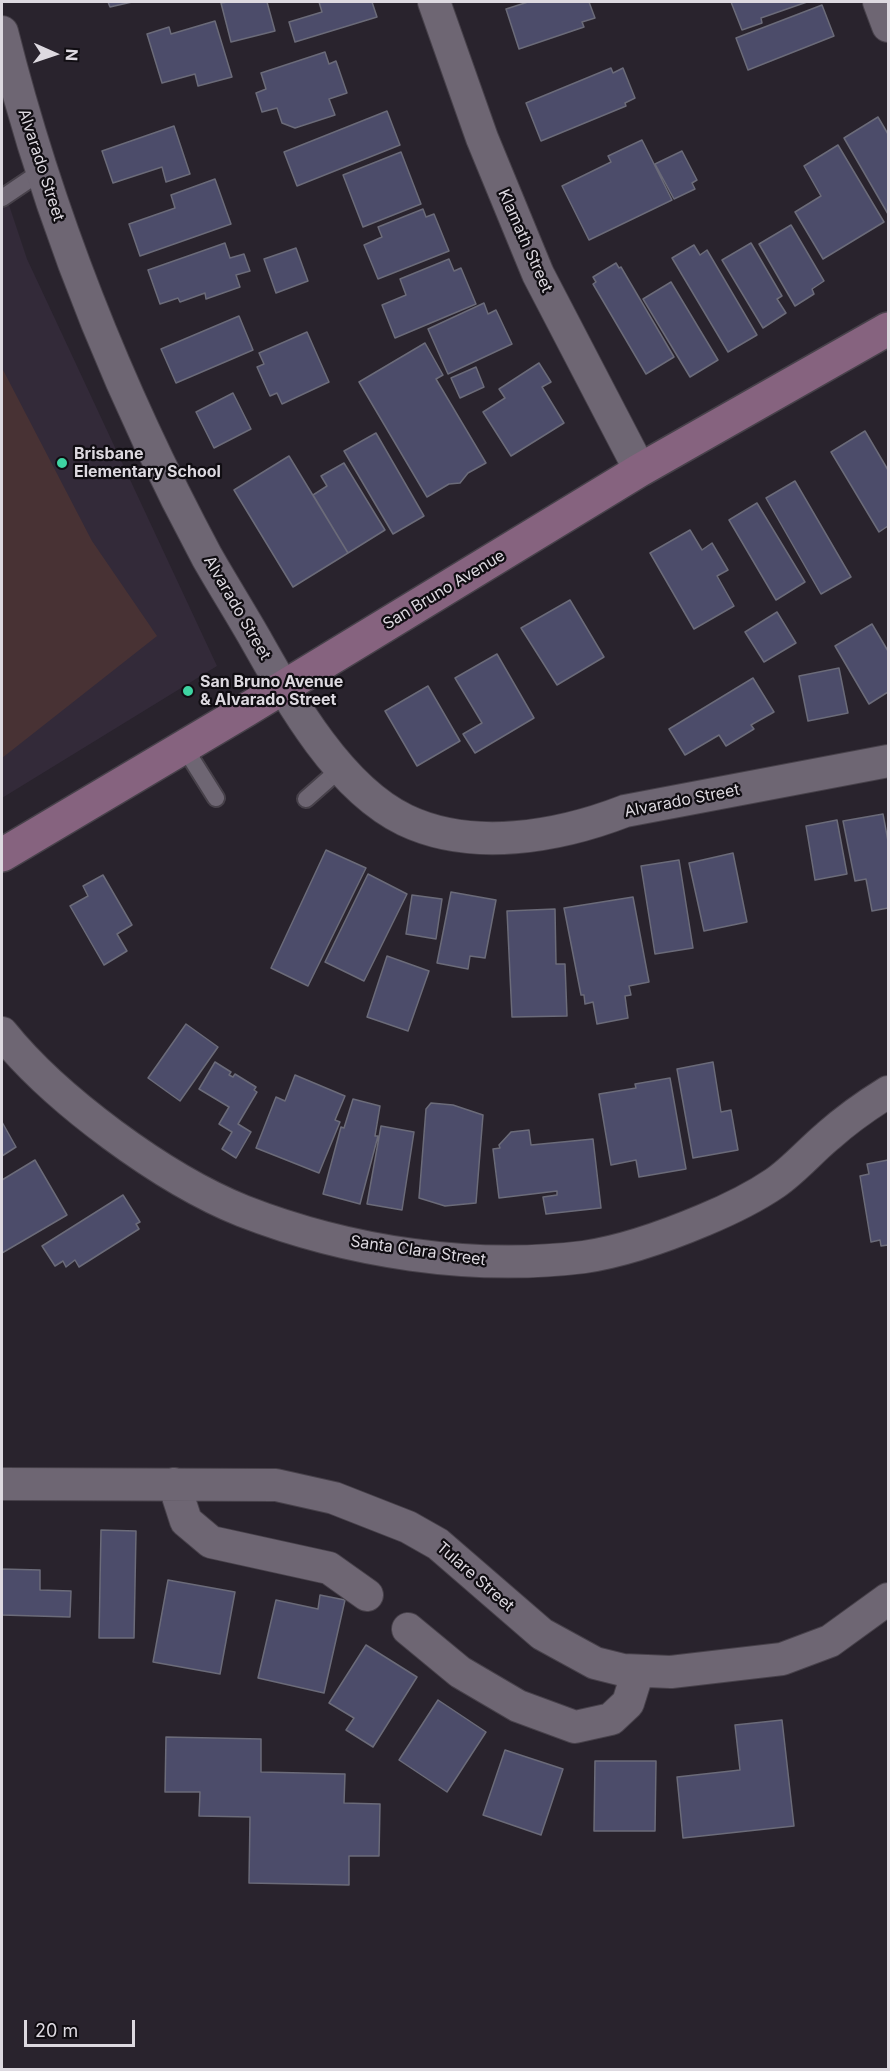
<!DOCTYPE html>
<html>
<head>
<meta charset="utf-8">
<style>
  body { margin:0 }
  #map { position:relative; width:890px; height:2071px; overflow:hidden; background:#29232d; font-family:Inter,sans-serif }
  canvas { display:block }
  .frame { position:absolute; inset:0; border:3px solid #ddd9e0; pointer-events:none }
  .north { position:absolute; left:24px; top:24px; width:60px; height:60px; -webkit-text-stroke:4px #100d12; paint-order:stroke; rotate:93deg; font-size:16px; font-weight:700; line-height:24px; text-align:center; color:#ddd9e0 }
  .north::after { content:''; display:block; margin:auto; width:21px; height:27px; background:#ddd9e0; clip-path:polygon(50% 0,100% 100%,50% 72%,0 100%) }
  .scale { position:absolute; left:24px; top:2020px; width:111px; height:27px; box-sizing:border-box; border:3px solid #ddd9e0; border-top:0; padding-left:8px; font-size:18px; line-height:21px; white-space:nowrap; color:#ddd9e0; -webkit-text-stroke:4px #100d12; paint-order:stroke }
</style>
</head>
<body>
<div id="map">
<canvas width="890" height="2071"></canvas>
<div class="frame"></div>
<div class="north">N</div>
<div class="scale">20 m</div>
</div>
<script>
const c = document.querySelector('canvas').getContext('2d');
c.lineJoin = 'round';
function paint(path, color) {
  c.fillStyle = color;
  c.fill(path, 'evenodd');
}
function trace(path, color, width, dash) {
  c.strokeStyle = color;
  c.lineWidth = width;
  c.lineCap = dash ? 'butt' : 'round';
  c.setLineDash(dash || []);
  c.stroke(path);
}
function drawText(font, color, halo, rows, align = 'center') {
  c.font = font + ' Inter,sans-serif';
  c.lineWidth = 4.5;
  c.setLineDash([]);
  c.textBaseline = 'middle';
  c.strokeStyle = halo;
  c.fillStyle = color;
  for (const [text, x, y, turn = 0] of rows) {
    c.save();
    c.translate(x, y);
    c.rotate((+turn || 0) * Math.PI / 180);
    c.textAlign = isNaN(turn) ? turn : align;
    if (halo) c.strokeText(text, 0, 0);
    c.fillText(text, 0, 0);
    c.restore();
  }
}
const built = new Path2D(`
  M2,184L27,259L217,666L2,798Z`);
const green = new Path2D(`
  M2,368L92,541L157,636L2,758Z`);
const building = new Path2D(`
  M108,2H132L110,7Z
  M228,2H267L275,31L231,42L221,3Z
  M319,2H372L377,17L295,42L289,22L322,12Z
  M528,2H589L595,18L582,22L584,27L519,49L506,9Z
  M731,2H807L761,18L762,23L742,30Z
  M822,5L834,36L748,70L736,38Z
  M215,21L232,77L198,86L195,74L162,83L147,34L169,27L171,34Z
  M325,52L329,64L336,61L347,93L329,99L335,115L295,128L282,123L277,108L262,112L256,93L266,89L261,73Z
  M611,68L613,73L623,68L635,98L625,103L626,106L541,141L526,103Z
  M387,111L400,145L297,186L284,152Z
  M878,117L888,134V214L844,138Z
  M174,126L190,174L166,182L162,167L113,183L102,151Z
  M642,140L672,200L589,240L562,186L611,162L608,156Z
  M838,145L884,222L823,259L795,212L821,196L804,166Z
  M682,151L697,180L692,183L695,189L674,199L655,164Z
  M401,152L421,204L363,227L343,175Z
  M215,179L231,224L140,256L129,224L175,208L171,195Z
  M423,209L426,217L434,214L449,251L378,279L364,245L382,237L378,227Z
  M791,225L824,281L812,289L814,294L795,306L759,244Z
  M225,243L230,258L244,254L250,271L236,275L240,287L206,299L205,293L180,302L178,298L160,304L148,270Z
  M751,243L782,296L777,299L786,313L763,328L722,260Z
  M694,245L700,255L707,250L757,335L728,352L672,258Z
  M296,248L308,281L276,293L264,259Z
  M449,259L454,271L461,268L476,304L395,338L382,305L406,295L400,279Z
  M616,263L619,268L621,267L674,357L646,374L593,284L596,282L593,277Z
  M671,282L718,360L690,377L643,299Z
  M484,303L488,314L496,310L512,344L448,374L428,329Z
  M239,316L253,350L176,383L161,349Z
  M307,332L329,382L282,404L277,393L270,396L257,367L264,364L259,353Z
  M425,343L443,375L436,379L486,463L468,473L460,483L449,484L427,497L359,382Z
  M539,363L551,382L542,387L564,423L511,456L483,412L505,398L499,389Z
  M476,367L484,387L460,398L451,378Z
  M233,393L251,429L214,448L196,412Z
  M865,431L888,470V526L879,532L831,452Z
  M376,433L424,516L393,534L344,451Z
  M289,456L348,553L293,587L234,490Z
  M344,463L385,530L348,553L313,495L327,486L321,476Z
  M795,481L851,577L821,594L766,498Z
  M757,503L805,582L776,600L729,520Z
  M690,530L702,550L712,543L728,570L717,576L734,606L694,629L650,553Z
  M570,600L604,657L557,685L521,628Z
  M777,612L796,643L764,662L745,632Z
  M872,624L888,651V692L869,704L835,646Z
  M497,654L534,718L475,753L463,734L482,723L455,678Z
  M839,668L848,713L808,721L799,676Z
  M753,678L774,712L751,725L754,729L726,746L719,735L685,755L669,729Z
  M428,686L460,741L417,766L385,711Z
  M883,814L888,841V908L872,911L866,879L855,881L843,821Z
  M837,820L847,874L815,880L806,826Z
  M326,850L366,868L308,986L271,968Z
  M733,853L747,922L704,931L689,863Z
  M679,860L693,948L655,954L641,866Z
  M368,874L407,894L364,981L325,962Z
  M103,875L132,925L117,934L127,951L104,965L70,906L88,896L83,886Z
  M451,892L496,900L485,958L470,956L468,969L437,963Z
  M412,895L442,899L436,939L406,934Z
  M633,897L649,982L629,986L631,995L625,996L628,1018L597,1024L593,1002L585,1004L584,995H581L564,908Z
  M555,909L556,964H565L567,1016L512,1017L507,911Z
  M387,956L429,971L408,1031L367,1017Z
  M186,1024L218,1047L180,1101L148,1078Z
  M215,1062L231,1072L229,1075L233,1077L235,1074L256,1087L254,1090L257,1092L238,1124L251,1132L236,1158L222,1149L232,1132L219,1124L229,1107L199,1089Z
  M713,1062L721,1112L731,1110L738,1150L693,1158L677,1069Z
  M295,1075L345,1096L335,1120L340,1122L319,1173L256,1148L276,1097L285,1101Z
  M670,1078L686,1169L639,1177L636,1160L611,1165L599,1094L636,1088L635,1084Z
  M353,1099L380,1106L375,1136H378L360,1204L323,1194L341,1127L344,1128Z
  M431,1103L453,1105L483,1115L476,1203L445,1206L419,1198L426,1109Z
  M2,1122L16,1147L2,1156Z
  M381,1126L414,1132L402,1210L367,1204Z
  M529,1130L531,1145L593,1139L601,1208L546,1214L543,1197L557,1195V1191L499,1198L493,1149L500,1148L499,1145L511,1132Z
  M35,1160L67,1215L2,1253V1180Z
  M888,1160V1245L881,1246L880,1240L871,1242L860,1176L869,1174L867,1164Z
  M123,1195L140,1222L136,1224L139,1229L79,1267L75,1260L66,1267L63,1261L55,1266L42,1246Z
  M101,1530L136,1531L134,1638H99Z
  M2,1569L40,1570V1590L71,1591L70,1617L2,1615Z
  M168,1580L235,1592L220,1674L153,1662Z
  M320,1595L345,1600L324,1693L258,1678L276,1600L318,1609Z
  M366,1645L417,1677L373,1747L346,1730L354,1718L329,1703Z
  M438,1700L486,1732L447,1792L399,1760Z
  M782,1720L794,1826L683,1838L677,1777L740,1770L735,1725Z
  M166,1737L261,1739V1772L345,1774L344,1803L380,1804L379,1856H349V1885L249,1883L250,1817L199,1816L200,1792H165Z
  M505,1750L563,1769L541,1835L483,1815Z
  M595,1761H656L655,1831H594Z`);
const lane = new Path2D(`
  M2,198L42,171
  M184,747L216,798
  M306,799L340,769`);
const street = new Path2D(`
  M434,2L482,138L538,274L640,470
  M879,2L888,26
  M2,32C48,215 118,391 207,557C223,585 240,612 256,640C291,702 339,788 405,820C472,852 558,837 625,811L888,761
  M2,1033C55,1099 163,1179 243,1211C348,1252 472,1271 584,1257C625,1251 666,1236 704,1220C728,1210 753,1198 775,1183C794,1170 810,1151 828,1136C847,1119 867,1105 888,1092
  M2,1484L276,1485L334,1498L408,1527L438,1544L542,1634L595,1663L623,1670L671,1672L782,1659L830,1641L888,1599
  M174,1484L186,1521L211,1542L329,1568L367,1595
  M408,1629L460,1672L518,1706L575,1727L611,1719L628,1703L638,1671`);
const secondary = new Path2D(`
  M2,855L246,710L640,470L888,329`);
const markers = [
  [62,463,6,"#3ed4a2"],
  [188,691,6,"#3ed4a2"]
];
const streetNames = [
  ["Alvarado Street",41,165,72],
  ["Klamath Street",525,241,66],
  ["San Bruno Avenue",444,590,-31],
  ["Alvarado Street",237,608,60],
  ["Alvarado Street",682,801,-11],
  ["Santa Clara Street",418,1251,8],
  ["Tulare Street",475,1577,41]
];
const poiNames = [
  ["Brisbane",74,454],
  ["Elementary School",74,472],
  ["San Bruno Avenue",200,682],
  ["& Alvarado Street",200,700]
];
paint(built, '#332a39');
paint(green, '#483234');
paint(building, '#4c4c6a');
trace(building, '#6b6b79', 1.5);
trace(lane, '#47414a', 20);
trace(street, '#47414a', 34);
trace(secondary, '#47414a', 36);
trace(lane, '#6e6673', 16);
trace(street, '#6e6673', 32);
trace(secondary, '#86637f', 33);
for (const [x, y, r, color] of markers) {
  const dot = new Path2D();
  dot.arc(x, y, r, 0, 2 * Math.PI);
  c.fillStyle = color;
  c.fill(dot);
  trace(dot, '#100d12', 2);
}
drawText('16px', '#ddd9e0', '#100d12', streetNames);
drawText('bold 16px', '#ddd9e0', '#100d12', poiNames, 'left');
</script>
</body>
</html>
